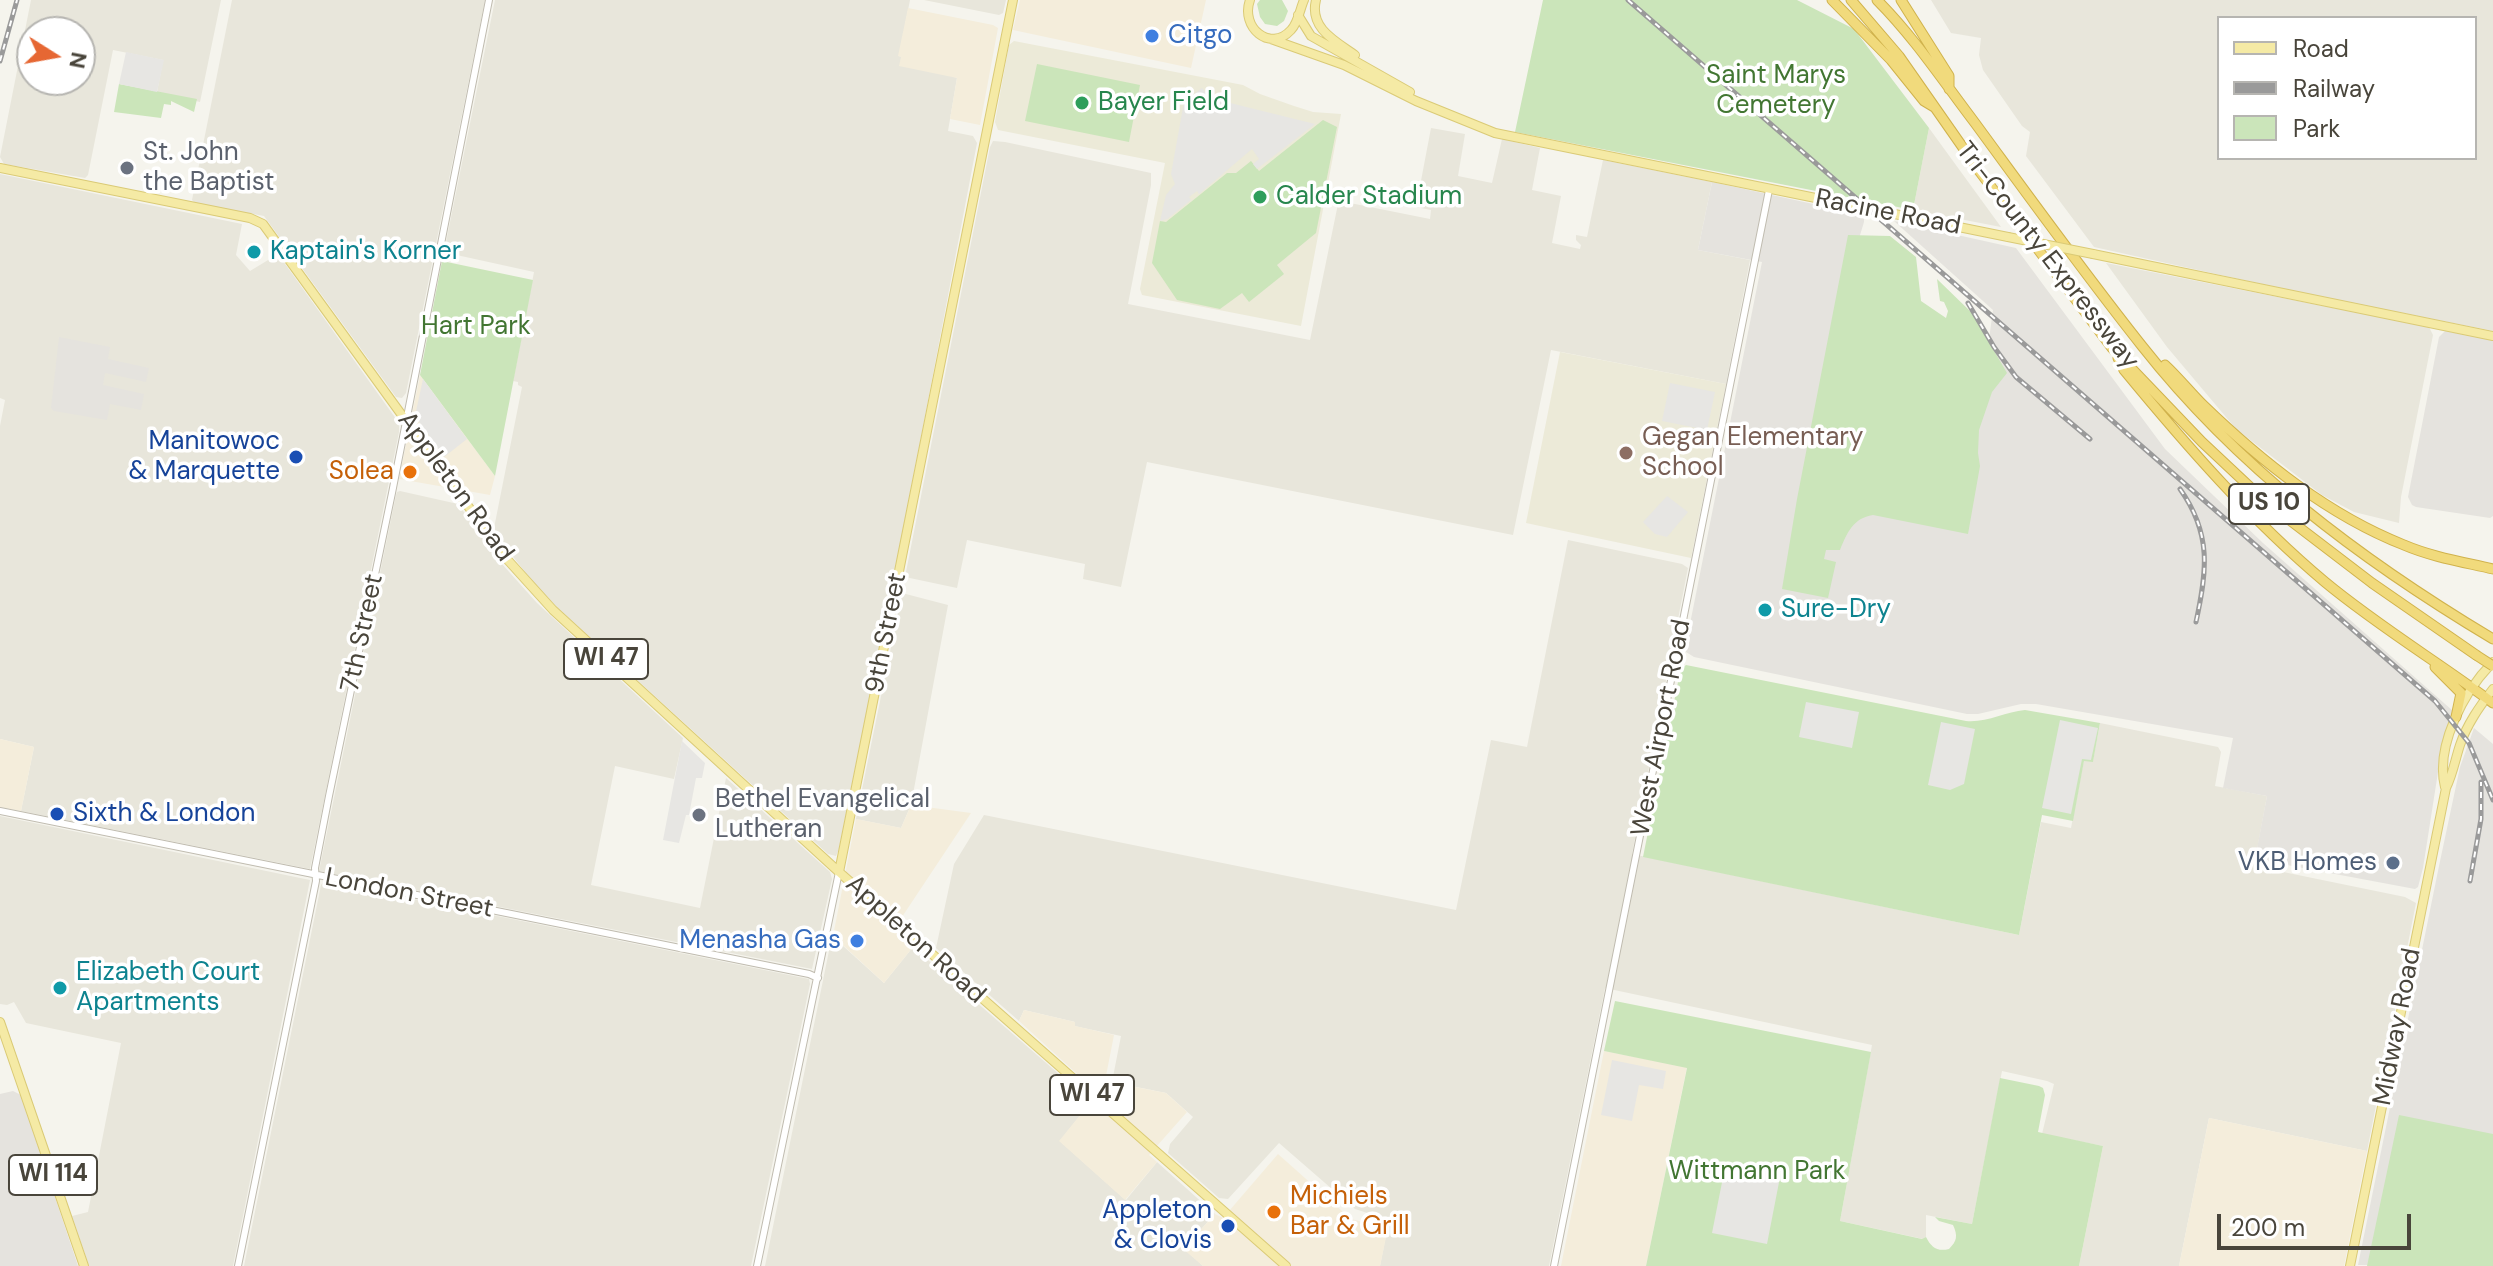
<!DOCTYPE html>
<html>
<head>
<meta charset="utf-8">
<style>
  body { margin:0 }
  #map { position:relative; width:2493px; height:1266px; overflow:hidden; background:#f5f4ed; font-family:"DM Sans",sans-serif }
  canvas { display:block }
  .legend { position:absolute; left:2217px; top:16px; width:260px; height:144px; box-sizing:border-box; background:#fff; border:2px solid #b6b5b1; margin:0; padding:10px 14px; list-style:none; font-size:24px; color:#49453b }
  .legend li { display:flex; align-items:center; gap:16px; height:40px }
  .legend b { width:40px; border:2px solid #b6b5b1 }
  .north { position:absolute; left:16px; top:16px; width:80px; height:80px; box-sizing:border-box; background:#fff; border:2px solid #b6b5b1; border-radius:50%; rotate:101deg; font-size:22px; font-weight:700; line-height:32px; text-align:center; color:#49453b }
  .north::after { content:''; display:block; margin:auto; width:28px; height:36px; background:#e66733; clip-path:polygon(50% 0,100% 100%,50% 72%,0 100%) }
  .scale { position:absolute; left:2217px; top:1214px; width:194px; height:36px; box-sizing:border-box; border:4px solid #49453b; border-top:0; padding-left:10px; font-size:24px; line-height:28px; white-space:nowrap; color:#49453b; -webkit-text-stroke:6px #fff; paint-order:stroke }
</style>
</head>
<body>
<div id="map">
<canvas width="2493" height="1266"></canvas>
<ul class="legend">
<li><b style="height:10px;background:#f5eaa5"></b>Road</li>
<li><b style="height:10px;background:#9a9a9a"></b>Railway</li>
<li><b style="height:22px;background:#cbe5ba"></b>Park</li>
</ul>
<div class="north">N</div>
<div class="scale">200 m</div>
</div>
<script>
const c = document.querySelector('canvas').getContext('2d');
c.lineJoin = 'round';
function paint(path, color) {
  c.fillStyle = color;
  c.fill(path, 'evenodd');
}
function trace(path, color, width, dash) {
  c.strokeStyle = color;
  c.lineWidth = width;
  c.lineCap = dash ? 'butt' : 'round';
  c.setLineDash(dash || []);
  c.stroke(path);
}
function drawText(font, color, halo, rows, align = 'center') {
  c.font = font + ' "DM Sans",sans-serif';
  c.lineWidth = 7;
  c.setLineDash([]);
  c.textBaseline = 'middle';
  c.strokeStyle = halo;
  c.fillStyle = color;
  for (const [text, x, y, turn = 0] of rows) {
    c.save();
    c.translate(x, y);
    c.rotate((+turn || 0) * Math.PI / 180);
    c.textAlign = isNaN(turn) ? turn : align;
    if (halo) c.strokeText(text, 0, 0);
    c.fillText(text, 0, 0);
    c.restore();
  }
}
const residential = new Path2D(`
  M31,0H221L200,102L157,92L163,60L113,50L88,175L85,178L4,164L0,157ZM32,32H80V80H32Z
  M232,0H485L406,393L402,398L396,397L264,216L195,203L192,200Z
  M495,0H910L899,56L957,78L948,131L973,136L977,143L919,448L839,849L836,856L828,854L557,607L533,582L495,534V523L522,387L518,385V382L513,381L534,272L452,254L446,251L445,247Z
  M924,0H1006L1003,13L999,15Z
  M1931,0H2493V331L2302,293L2094,247L2026,156L2030,132L2022,126L1983,70L1979,55L1981,38L1951,33ZM2219,18H2475V158H2219Z
  M1431,128L1465,134L1458,176L1492,183L1502,139L1540,148L1532,190L1561,196L1552,243L1580,249L1581,245L1576,240V235L1587,237L1603,160L1712,182L1698,250L1750,260L1726,384L1551,350L1513,535L1147,462L1121,587L1083,579L1085,564L967,540L957,588L905,577L990,147L993,141L1005,142L1151,173V185L1128,304L1310,340L1338,204L1345,202L1430,219L1431,210L1416,207Z
  M1929,128L2001,227L1913,210Z
  M0,174L242,224L236,255L250,271L278,254L399,423V432L310,869L21,811L34,747L0,739V426L5,400L0,398Z
  M2106,263L2429,327L2433,335L2401,497L2399,523L2354,512L2322,495L2236,429L2167,347Z
  M400,491L458,504L502,564L537,603L683,738L674,779L615,766L591,885L700,908L726,778L830,872L832,879L812,969L319,871L396,495L397,492Z
  M1568,540L1682,564L1688,568L1632,854L2019,935L2041,822L2071,828L2084,760L2093,761L2100,723L2218,747L2221,752L2215,786L2267,796L2254,866L2405,897L2416,903L2367,1151L2209,1118L2179,1266H2079L2103,1146L2042,1134L2054,1084L2047,1081L2002,1071L1972,1224L1926,1215V1237L1923,1239L1840,1221L1872,1045L1605,988L1549,1266H1380L1389,1220L1355,1209L1279,1143L1228,1199L1219,1198L1168,1153L1170,1144L1193,1117L1166,1093L1112,1082L1121,1036L1074,1026L1075,1022L1024,1010L1019,1021L936,948L954,864L984,815L1456,910L1491,740L1527,747Z
  M902,593L948,605L911,805L901,828L856,819Z
  M0,816L310,880L233,1266H89L72,1216L88,1212L121,1043L26,1023L14,1002L7,1005L0,1004Z
  M324,881L809,979L810,984L751,1266H244L321,885Z
  M832,936L884,983L913,947L1091,1102L1060,1141L1126,1200L1157,1162L1215,1214L1184,1248L1203,1266H765Z`);
const commercial = new Path2D(`
  M1020,0H1206L1191,68L1013,30Z
  M908,8L993,25L998,28L980,125L950,119L957,78L899,66L901,57L898,56Z
  M420,375L495,476L490,495L399,479Z
  M0,739L34,747L21,811L0,807Z
  M911,805L971,813L894,929L913,947L884,983L833,936L856,819L901,828Z
  M1024,1010L1075,1022V1026L1114,1035L1105,1081L1166,1093L1187,1112L1149,1155L1157,1162L1125,1200L1059,1141L1098,1093L1019,1021Z
  M1604,1051L1687,1067L1646,1266H1561Z
  M2209,1118L2367,1151L2344,1266H2179Z
  M1278,1154L1351,1219L1388,1228L1380,1266H1203L1183,1249L1215,1214L1223,1218Z`);
const industrial = new Path2D(`
  M1712,182L1864,215V222L1843,291L1963,528L1993,310L1894,221L2016,248L2165,449L2263,543L2453,711L2441,753L2423,868L2418,887L2415,889L2255,859L2267,796L2223,788L2233,738L2036,704H2021L1978,714H1967L1694,657L1686,652L1685,649L1762,262L1698,250Z
  M2445,331L2493,340V516L2490,518L2416,507L2412,505L2408,497L2439,337Z
  M59,337L110,347L108,359L149,368L146,382L105,373L103,385L144,394L141,410L110,404L107,420L54,411L51,408Z
  M2474,728L2493,744V1266L2358,1265L2439,866L2460,767Z
  M13,1091L21,1095L78,1266H0V1094Z`);
const education = new Path2D(`
  M1014,41L1243,85L1260,94L1294,106L1313,112L1341,114L1301,326L1142,295L1140,289L1165,163L998,130L995,122L1009,45Z
  M1560,352L1726,384L1691,558L1526,523Z`);
const green = new Path2D(`
  M1260,0H1282L1288,11L1284,21L1277,26L1265,24L1260,17L1257,4Z
  M1543,0H1797L1854,29L1929,128L1913,210L1515,132Z
  M1037,64L1140,85L1129,142L1025,121Z
  M119,84L197,99L194,112L171,101V105L164,104L161,118L114,112Z
  M1323,120L1337,127L1316,233L1277,265L1284,274L1249,302L1242,293L1220,309L1177,300L1152,263L1160,221L1166,222L1227,173H1236L1251,161L1259,171Z
  M1848,235L1890,236L1916,257L1921,301L1946,318L1948,311L1944,302L1940,301L1937,279L1972,313L2007,373L1992,392L1979,430L1978,453L1980,466L1968,534L1873,515C1853,518 1847,533 1840,550H1826L1824,559L1836,562L1828,598L1782,589L1797,499Z
  M442,261L533,280L495,476L420,375Z
  M1686,665L1966,721C1986,723 2005,712 2025,710L2100,723L2093,762L2084,761L2073,821L2042,815L2019,935L1643,857L1679,677L1680,670Z
  M1615,1001L1871,1052L1840,1221L1922,1239L1926,1237C1931,1247 1937,1252 1949,1249C1957,1241 1958,1236 1953,1225L1939,1221L1935,1217L1972,1224L2000,1078L2039,1086L2043,1088L2045,1095L2038,1132L2103,1146L2079,1266H1646L1687,1068L1604,1051Z
  M2399,1115L2493,1134V1266H2367Z`);
const parking = new Path2D(`
  M126,52L164,60L157,92L119,84Z
  M1202,88L1210,98L1315,124L1257,169L1253,164L1259,159L1252,149L1199,194L1197,191L1189,197L1191,200L1167,219L1160,221L1166,195L1175,184L1171,174L1184,102Z
  M423,379L467,439L444,457L415,416Z
  M1670,383L1715,392L1707,430L1662,421Z
  M1667,496L1688,512L1667,537L1655,534L1643,522Z
  M1806,702L1859,712L1852,748L1799,737Z
  M2060,720L2098,728L2091,760L2082,759L2071,814L2042,808Z
  M1941,722L1975,729L1964,784L1950,790L1928,785Z
  M682,741L705,763L702,778H696L689,815H686L679,843L663,840Z
  M1612,1060L1666,1071L1663,1089L1639,1085L1632,1121L1601,1115Z
  M1726,1162L1781,1172L1767,1244L1712,1233Z`);
const minor = new Path2D(`
  M0,811L809,974L818,978
  M238,1266L316,881L315,868L329,796L392,493L489,0
  M757,1266L839,872
  M1554,1266L1769,190`);
const major = new Path2D(`
  M1250,0C1240,27 1270,53 1291,30C1298,23 1300,9 1304,0
  M1316,0C1309,28 1335,41 1355,55
  M1298,15L1311,36L1410,92
  M1268,38L1344,65L1416,101L1495,133L2008,237
  M0,168L250,218L263,224L505,557L553,610L839,872L1286,1266
  M2093,254L2493,336
  M2445,787C2435,746 2464,691 2493,662
  M839,872L1013,0
  M0,1022L84,1266
  M2350,1266L2446,788C2453,774 2455,760 2460,745C2467,724 2480,706 2493,689`);
const highway = new Path2D(`
  M1832,0L1891,60L1924,101L1934,107
  M1851,0L1899,56L1980,172L2112,348L2202,442L2266,502L2372,583L2476,655
  M1877,0C1914,37 1943,81 1975,123C2030,198 2084,273 2142,346C2238,468 2361,560 2493,639
  M1901,0L1949,76V89
  M2118,358L2124,370C2185,444 2251,520 2325,582C2378,626 2438,662 2493,703
  M2165,365C2178,377 2190,392 2203,405C2261,461 2328,515 2404,545C2432,557 2463,562 2493,569
  M2435,667L2461,693L2456,717`);
const rail = new Path2D(`
  M1628,0L2435,701L2469,743L2493,800
  M0,61L17,0
  M1968,303L1994,347L2016,377L2090,439
  M2180,489C2212,534 2207,571 2196,622
  M2470,881L2481,819V782`);
const majorBridge = new Path2D(`
  M2008,237L2093,254`);
const highwayBridge = new Path2D(`
  M2476,655L2493,666`);
const markers = [
  [1152,36,8,"#3f7fe0"],
  [1082,103,8,"#2e9e5b"],
  [127,168,8,"#6b7280"],
  [1260,197,8,"#2e9e5b"],
  [254,252,8,"#0f9aa8"],
  [1626,453,8,"#8d6e63"],
  [296,457,8,"#1a4fb4"],
  [410,472,8,"#e8710a"],
  [1765,610,8,"#0f9aa8"],
  [57,814,8,"#1a4fb4"],
  [699,815,8,"#6b7280"],
  [2393,863,8,"#5c6f8a"],
  [857,941,8,"#3f7fe0"],
  [60,988,8,"#0f9aa8"],
  [1274,1212,8,"#e8710a"],
  [1228,1226,8,"#1a4fb4"]
];
const shields = [
  [2269,504,80],
  [606,659,84],
  [1092,1095,84],
  [53,1175,88]
];
const shieldNames = [
  ["US 10",2269,504],
  ["WI 47",606,659],
  ["WI 47",1092,1095],
  ["WI 114",53,1175]
];
const shopNames = [
  ["Citgo",1168,36],
  ["Menasha Gas",841,941,"right"]
];
const parkNames = [
  ["Saint Marys",1776,76],
  ["Cemetery",1776,106],
  ["Hart Park",476,327],
  ["Wittmann Park",1757,1172]
];
const leisureNames = [
  ["Bayer Field",1098,103],
  ["Calder Stadium",1276,197]
];
const worshipNames = [
  ["St. John",143,153],
  ["the Baptist",143,183],
  ["Bethel Evangelical",715,800],
  ["Lutheran",715,830]
];
const streetNames = [
  ["Racine Road",1888,213,11],
  ["Tri-County Expressway",2047,256,52],
  ["Appleton Road",455,487,54],
  ["7th Street",363,633,-78],
  ["9th Street",887,633,-79],
  ["West Airport Road",1662,728,-79],
  ["London Street",409,894,11],
  ["Appleton Road",915,940,42],
  ["Midway Road",2398,1027,-79]
];
const cultureNames = [
  ["Kaptain's Korner",270,252],
  ["Sure-Dry",1781,610],
  ["Elizabeth Court",76,973],
  ["Apartments",76,1003]
];
const educationNames = [
  ["Gegan Elementary",1642,438],
  ["School",1642,468]
];
const transitNames = [
  ["Manitowoc",280,442],
  ["& Marquette",280,472],
  ["Sixth & London",73,814,"left"],
  ["Appleton",1212,1211],
  ["& Clovis",1212,1241]
];
const foodNames = [
  ["Solea",394,472],
  ["Michiels",1290,1197,"left"],
  ["Bar & Grill",1290,1227,"left"]
];
const serviceNames = [
  ["VKB Homes",2377,863]
];
paint(residential, '#e8e6db');
paint(commercial, '#f4eddb');
paint(industrial, '#e5e3de');
paint(education, '#ecead8');
paint(green, '#cbe5ba');
paint(parking, '#e7e6e3');
trace(minor, '#c0bcb0', 8);
trace(major, '#daca76', 10);
trace(highway, '#d0b24c', 11);
trace(minor, '#fff', 6);
trace(major, '#f5eaa5', 8);
trace(highway, '#f1da7c', 9);
trace(rail, '#9a9a9a', 5);
trace(rail, '#fff', 2, [6]);
trace(majorBridge, '#daca76', 10, []);
trace(highwayBridge, '#d0b24c', 11, []);
trace(majorBridge, '#f5eaa5', 8);
trace(highwayBridge, '#f1da7c', 9);
for (const [x, y, r, color] of markers) {
  const dot = new Path2D();
  dot.arc(x, y, r, 0, 2 * Math.PI);
  c.fillStyle = color;
  c.fill(dot);
  trace(dot, '#fff', 3);
}
for (const [x, y, w] of shields) {
  const box = new Path2D();
  box.roundRect(x - w / 2, y - 20, w, 40, 6);
  c.fillStyle = '#fff';
  c.fill(box);
  trace(box, '#49453b', 2);
}
drawText('bold 24px', '#49453b', null, shieldNames);
drawText('26px', '#366cbe', '#fff', shopNames, 'left');
drawText('26px', '#427632', '#fff', parkNames);
drawText('26px', '#27864d', '#fff', leisureNames, 'left');
drawText('26px', '#5b616d', '#fff', worshipNames, 'left');
drawText('26px', '#49453b', '#fff', streetNames);
drawText('26px', '#0d838f', '#fff', cultureNames, 'left');
drawText('26px', '#785e54', '#fff', educationNames, 'left');
drawText('26px', '#164399', '#fff', transitNames, 'right');
drawText('26px', '#c56008', '#fff', foodNames, 'right');
drawText('26px', '#4e5e75', '#fff', serviceNames, 'right');
</script>
</body>
</html>
